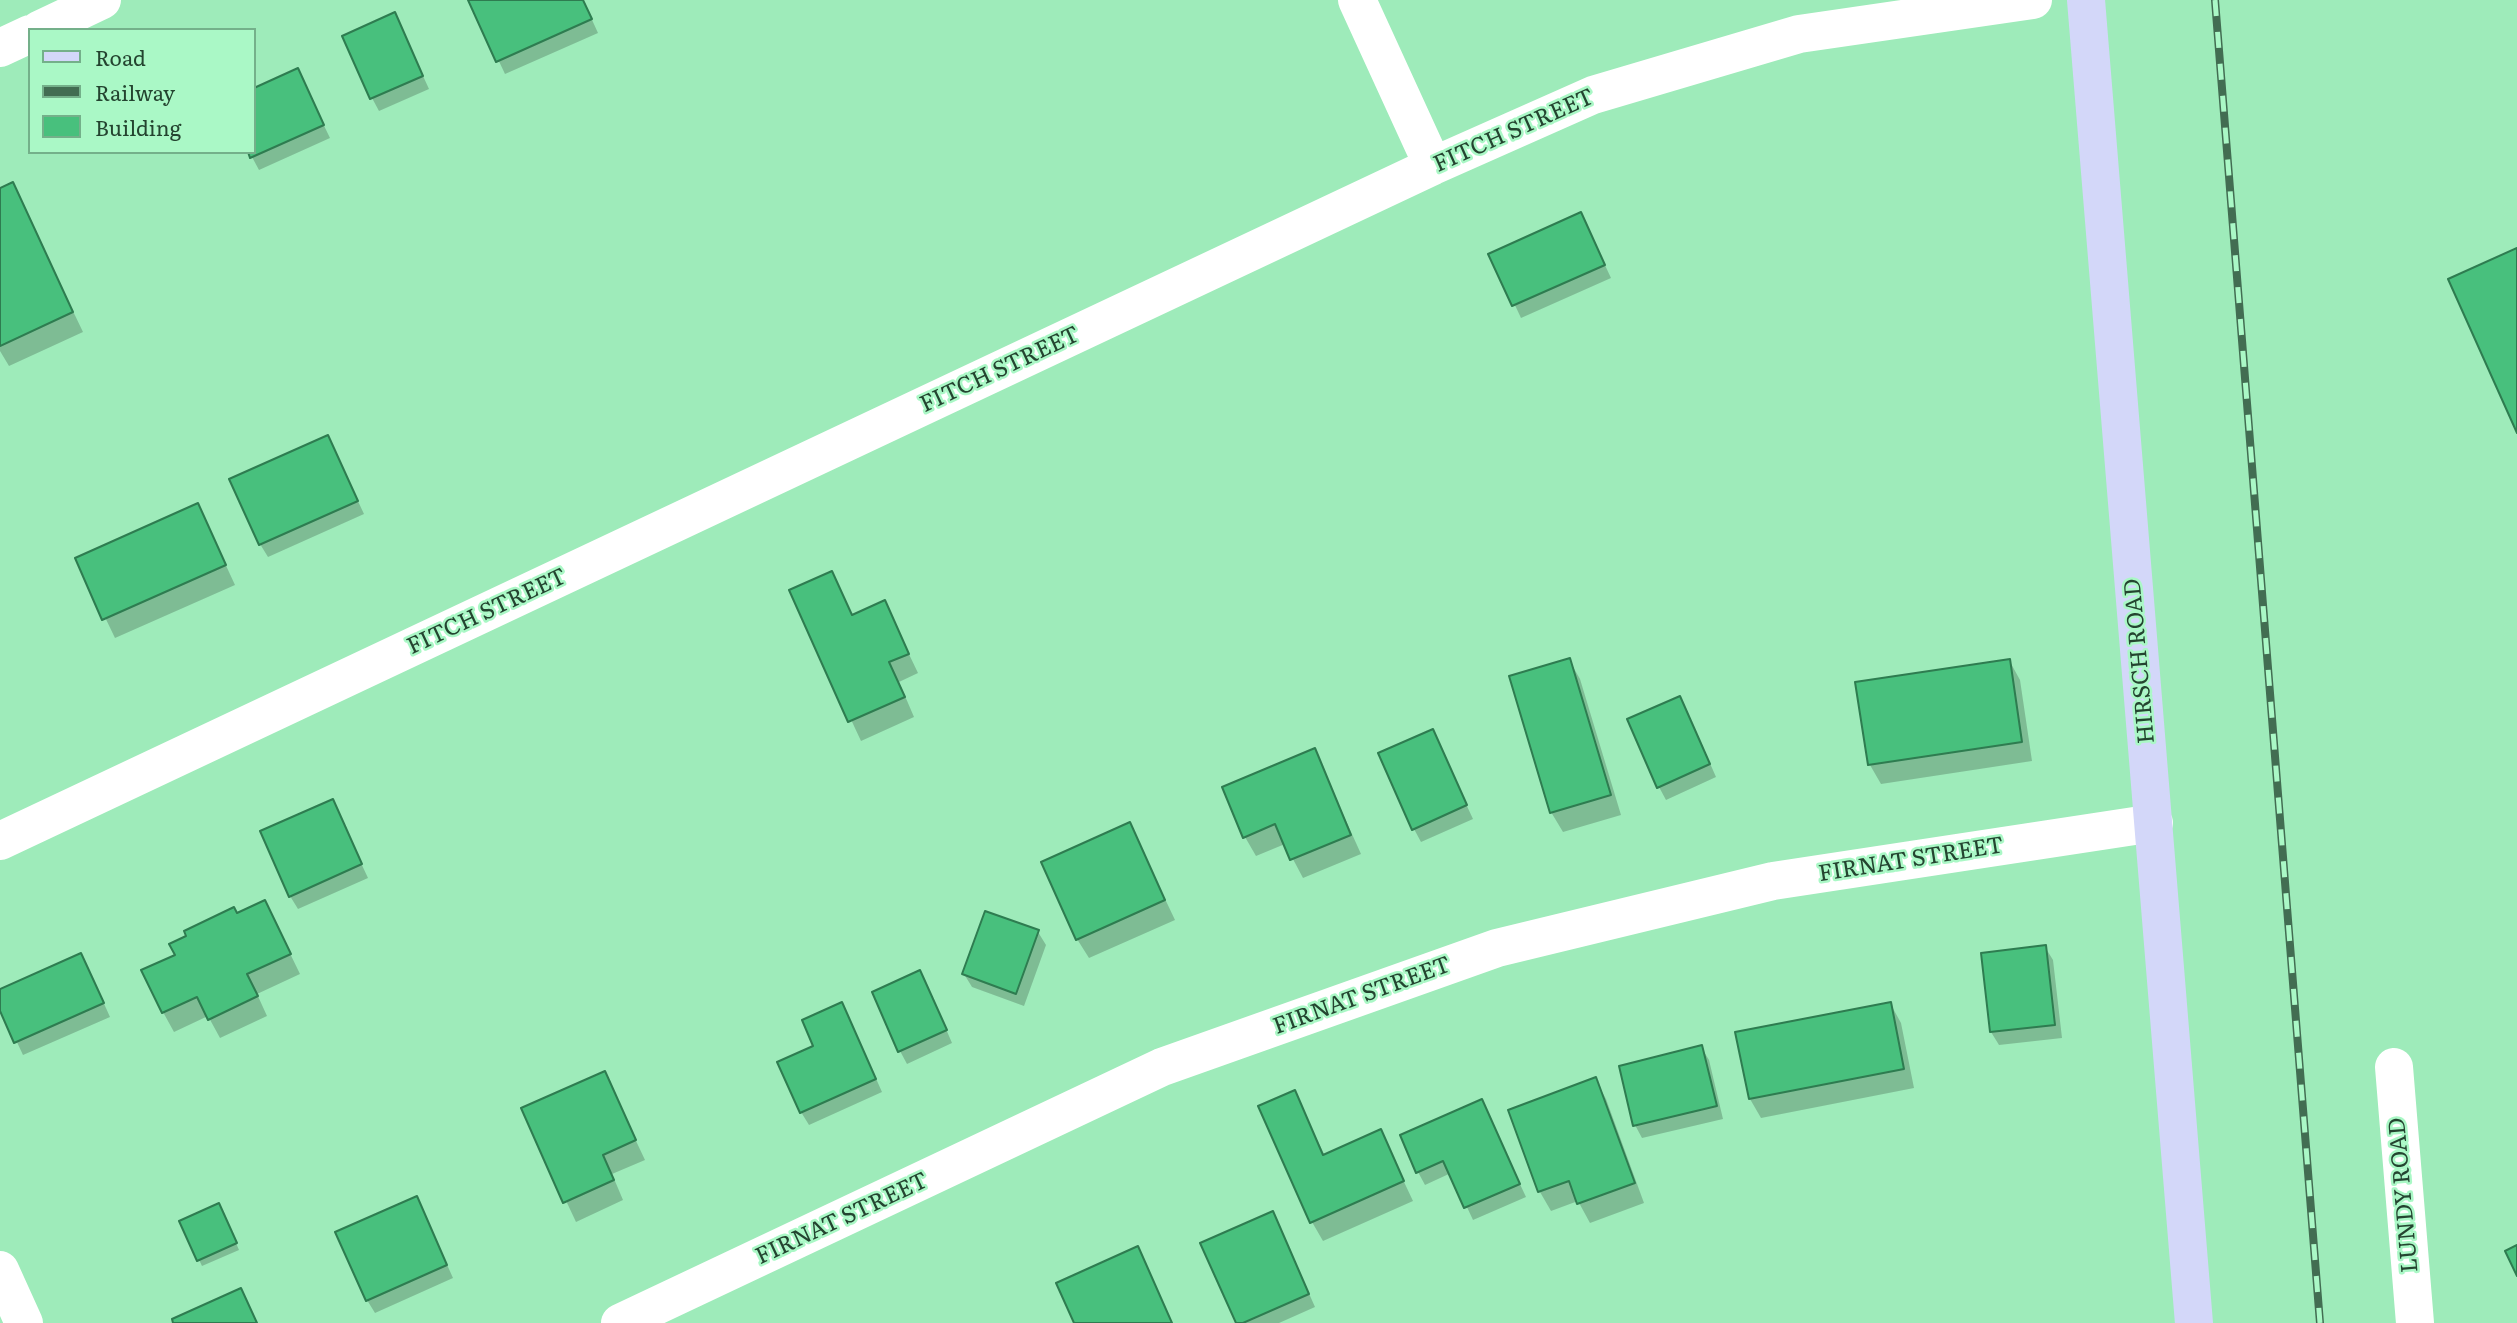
<!DOCTYPE html>
<html>
<head>
<meta charset="utf-8">
<style>
  body { margin:0 }
  #map { position:relative; width:2517px; height:1323px; overflow:hidden; background:#9eebba; font-family:Literata,serif }
  canvas { display:block }
  .legend { position:absolute; left:28px; top:28px; width:228px; height:126px; box-sizing:border-box; background:#aaf8c6; border:2px solid #74b08a; margin:0; padding:9px 12px; list-style:none; font-size:21px; color:#244430 }
  .legend li { display:flex; align-items:center; gap:14px; height:35px }
  .legend b { width:35px; border:2px solid #74b08a }
</style>
</head>
<body>
<div id="map">
<canvas width="2517" height="1323"></canvas>
<ul class="legend">
<li><b style="height:9px;background:#d3d7f9"></b>Road</li>
<li><b style="height:9px;background:#426d52"></b>Railway</li>
<li><b style="height:19px;background:#48c07d"></b>Building</li>
</ul>
</div>
<script>
const c = document.querySelector('canvas').getContext('2d');
c.lineJoin = 'round';
function paint(path, color) {
  c.fillStyle = color;
  c.fill(path, 'evenodd');
}
function trace(path, color, width, dash) {
  c.strokeStyle = color;
  c.lineWidth = width;
  c.lineCap = dash ? 'butt' : 'round';
  c.setLineDash(dash || []);
  c.stroke(path);
}
function drawText(font, color, halo, rows, align = 'center') {
  c.font = font + ' Literata,serif';
  c.lineWidth = 5;
  c.setLineDash([]);
  c.textBaseline = 'middle';
  c.strokeStyle = halo;
  c.fillStyle = color;
  for (const [text, x, y, turn = 0] of rows) {
    c.save();
    c.translate(x, y);
    c.rotate((+turn || 0) * Math.PI / 180);
    c.textAlign = isNaN(turn) ? turn : align;
    if (halo) c.strokeText(text, 0, 0);
    c.fillText(text, 0, 0);
    c.restore();
  }
}
const shadow = new Path2D(`
  M470,0H583L598,33L505,74Z
  M401,28L429,89L379,111L372,98Z
  M297,70L330,138L259,170L252,157L254,89Z
  M12,184L83,332L9,366L0,351V190Z
  M1581,214L1611,278L1521,318L1491,254Z
  M328,437L364,514L268,557L260,544Z
  M198,505L235,585L115,638L77,559Z
  M832,573L853,616L884,602L918,673L899,682L914,717L861,741L791,591Z
  M1569,660L1580,679L1621,815L1563,832L1551,812Z
  M2009,660L2020,680L2032,761L1881,784L1870,765L1857,684Z
  M1687,711L1716,777L1666,800L1659,787Z
  M1432,731L1473,819L1421,842L1414,829Z
  M1314,750L1361,854L1303,878L1285,844L1256,856L1245,837Z
  M332,801L368,878L298,909L290,896Z
  M1130,825L1175,920L1089,958L1077,939Z
  M265,902L300,974L257,994L267,1016L220,1038L208,1016L174,1032L163,1012L177,956L237,915Z
  M1038,932L1046,945L1024,1006L972,987L964,974Z
  M2045,947L2053,960L2062,1038L1999,1045L1991,1032Z
  M88,968L110,1017L23,1055L0,1006V991Z
  M927,985L952,1043L907,1064L900,1051Z
  M1890,1003L1901,1023L1914,1088L1761,1118L1750,1099L1737,1033Z
  M849,1018L882,1092L809,1125L801,1112L816,1047Z
  M1701,1047L1709,1060L1723,1119L1642,1138L1635,1125Z
  M604,1073L645,1160L612,1174L623,1200L576,1222L523,1109Z
  M1595,1079L1606,1099L1644,1203L1590,1223L1578,1201L1551,1211L1540,1192L1510,1111Z
  M1294,1092L1325,1156L1380,1131L1413,1201L1323,1241L1312,1222Z
  M1481,1101L1526,1197L1473,1220L1451,1173L1425,1185L1418,1172Z
  M222,1211L239,1250L202,1266L181,1222Z
  M423,1211L453,1278L375,1313L367,1300Z
  M1279,1226L1315,1307L1279,1323H1238Z`);
const building = new Path2D(`
  M468,0H583L592,19L496,62Z
  M395,12L423,76L370,99L342,36Z
  M298,68L324,125L250,158L248,152H254V88Z
  M13,182L73,312L0,346V188Z
  M1581,212L1605,265L1512,306L1488,254Z
  M2517,248V433L2448,279Z
  M328,435L358,501L259,545L229,479Z
  M198,503L226,565L102,620L75,558Z
  M832,571L852,615L885,600L909,654L889,662L905,697L848,722L789,590Z
  M1570,658L1611,795L1550,813L1509,676Z
  M2010,659L2022,742L1868,765L1855,682Z
  M1680,696L1710,764L1657,788L1627,719Z
  M1433,729L1467,805L1412,830L1378,753Z
  M1315,748L1351,835L1290,860L1275,824L1243,838L1222,787Z
  M333,799L362,864L289,897L260,831Z
  M1130,822L1165,900L1076,940L1041,862Z
  M265,900L291,954L247,974L258,996L208,1020L197,997L162,1013L141,970L175,955L169,944L186,936L184,931L234,907L237,913Z
  M985,911L1039,930L1016,994L962,974Z
  M2046,945L2055,1025L1990,1032L1981,953Z
  M81,953L104,1003L14,1043L0,1011V989Z
  M920,970L947,1030L898,1052L872,992Z
  M842,1002L876,1079L800,1113L777,1062L813,1046L802,1020Z
  M1891,1002L1904,1069L1749,1099L1735,1032Z
  M1702,1045L1717,1106L1633,1126L1619,1066Z
  M605,1071L636,1140L603,1155L614,1180L563,1203L521,1108Z
  M1596,1077L1635,1183L1577,1204L1569,1181L1538,1192L1508,1110Z
  M1295,1090L1323,1155L1381,1129L1404,1181L1310,1223L1258,1106Z
  M1482,1099L1520,1184L1464,1208L1443,1161L1416,1173L1400,1135Z
  M417,1196L447,1265L366,1301L335,1232Z
  M219,1203L237,1243L197,1261L179,1221Z
  M1273,1211L1309,1294L1243,1323H1236L1200,1243Z
  M2517,1245V1276L2505,1251Z
  M1138,1246L1172,1323H1074L1056,1283Z
  M241,1288L257,1323H173L172,1319Z`);
const street = new Path2D(`
  M1357,0L1433,166
  M39,30L102,0
  M0,48L30,34
  M0,841L1433,166L1593,95L1799,34L2033,0
  M2394,1067L2415,1323
  M0,1270L24,1323
  M620,1323L1162,1067L1497,948L1773,881L2154,823`);
const secondary = new Path2D(`
  M2086,0L2194,1323`);
const rail = new Path2D(`
  M2215,0L2320,1323`);
const streetNames = [
  ["FITCH STREET",1514,131,-24],
  ["FITCH STREET",1000,370,-25],
  ["FITCH STREET",487,612,-25],
  ["HIRSCH ROAD",2140,661,-95],
  ["FIRNAT STREET",1911,860,-9],
  ["FIRNAT STREET",1362,996,-20],
  ["LUNDY ROAD",2404,1195,-95],
  ["FIRNAT STREET",842,1219,-25]
];
paint(shadow, '#0003');
paint(building, '#48c07d');
trace(building, '#2e7c50', 2);
trace(street, '#fff', 38);
trace(secondary, '#d3d7f9', 38);
trace(rail, '#426d52', 8);
trace(rail, '#aaf8c6', 5, [16]);
drawText('23px', '#244430', '#aaf8c6', streetNames);
</script>
</body>
</html>
